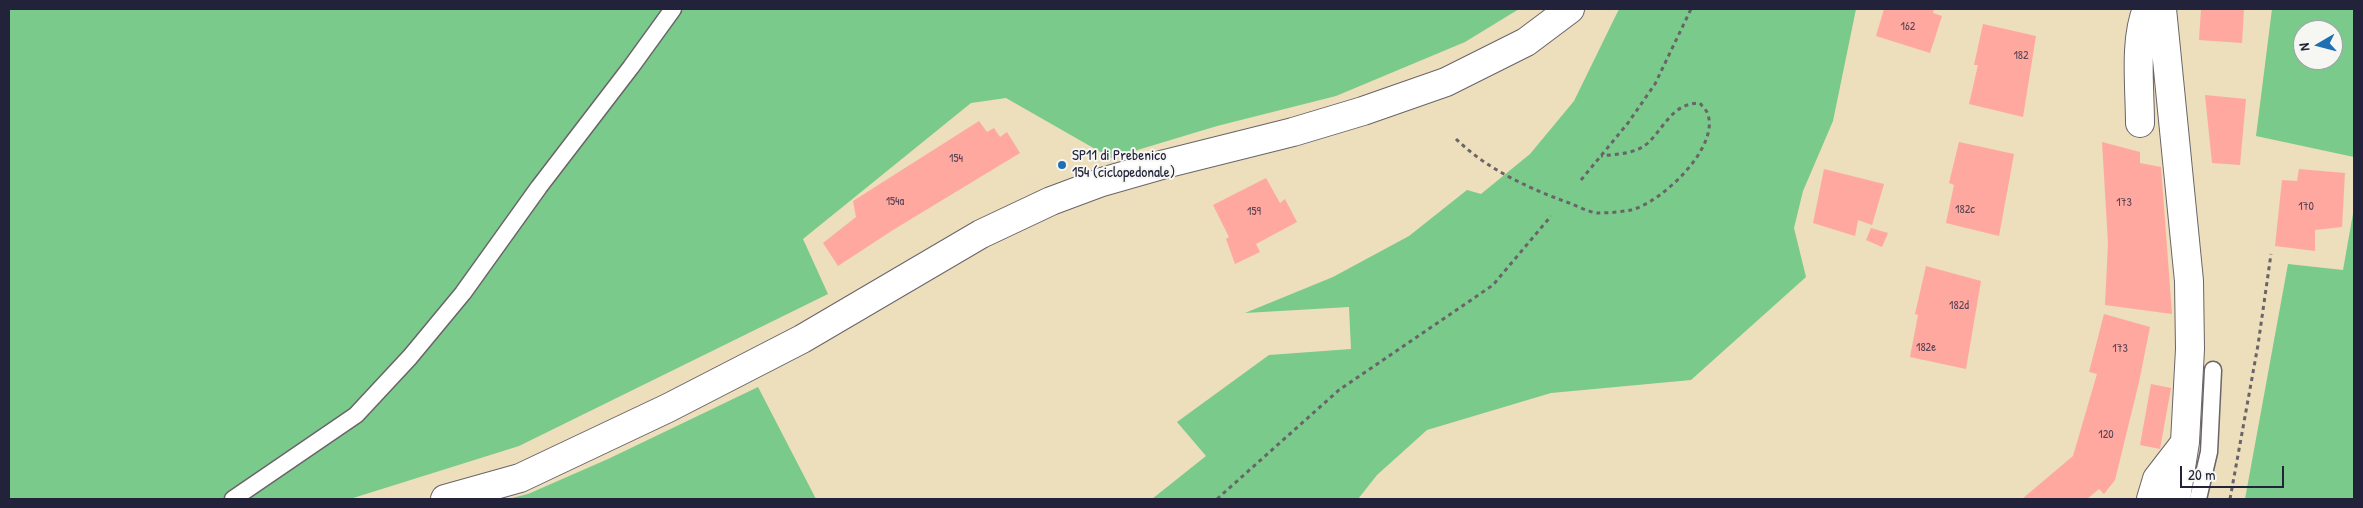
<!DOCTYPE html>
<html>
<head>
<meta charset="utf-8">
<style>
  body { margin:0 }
  #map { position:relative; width:2363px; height:508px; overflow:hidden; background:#eddebc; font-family:"Patrick Hand",sans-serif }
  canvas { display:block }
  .frame { position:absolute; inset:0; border:10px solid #22223b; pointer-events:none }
  .north { position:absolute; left:2293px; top:20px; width:50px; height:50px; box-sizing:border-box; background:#f6f6f2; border:1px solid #a1a1a9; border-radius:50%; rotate:262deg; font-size:14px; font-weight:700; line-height:20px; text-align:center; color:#22223b }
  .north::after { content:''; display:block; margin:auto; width:18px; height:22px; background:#1f6fb2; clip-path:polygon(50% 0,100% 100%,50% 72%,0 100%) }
  .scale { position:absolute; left:2180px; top:466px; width:104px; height:22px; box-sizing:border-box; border:2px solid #22223b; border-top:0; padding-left:6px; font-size:15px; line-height:18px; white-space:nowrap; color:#22223b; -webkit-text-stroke:4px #f6f6f2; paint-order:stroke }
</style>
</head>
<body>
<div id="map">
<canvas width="2363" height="508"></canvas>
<div class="frame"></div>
<div class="north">N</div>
<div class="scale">20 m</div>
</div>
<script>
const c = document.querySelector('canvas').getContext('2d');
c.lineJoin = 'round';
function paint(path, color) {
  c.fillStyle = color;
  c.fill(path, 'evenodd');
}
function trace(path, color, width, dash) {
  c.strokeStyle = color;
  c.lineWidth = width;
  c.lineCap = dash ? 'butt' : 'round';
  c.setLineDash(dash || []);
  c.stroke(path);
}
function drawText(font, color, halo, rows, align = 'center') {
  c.font = font + ' "Patrick Hand",sans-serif';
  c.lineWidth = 4;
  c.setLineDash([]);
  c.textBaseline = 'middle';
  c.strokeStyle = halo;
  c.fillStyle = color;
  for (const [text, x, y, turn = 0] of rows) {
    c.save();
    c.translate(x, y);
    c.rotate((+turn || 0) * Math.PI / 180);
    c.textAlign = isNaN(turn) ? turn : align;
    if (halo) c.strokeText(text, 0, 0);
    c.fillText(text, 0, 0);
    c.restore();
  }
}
const green = new Path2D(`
  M9,9H1519L1465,42L1336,96L1217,126L1111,158L1006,98L971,103L803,239L828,294L519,446L350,499H9Z
  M1619,9H1856L1833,121L1803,191L1794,228L1806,277L1691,380L1551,393L1427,430L1377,475L1358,499H1152L1206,456L1177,422L1269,355L1351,349L1349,307L1245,313L1333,277L1409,236L1467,190L1481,194L1530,154L1574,101Z
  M2272,9H2354V157L2256,136ZM2303,30H2333V60H2303Z
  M2354,208V499H2245L2288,264L2343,270Z
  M758,387L816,499H508L528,494L608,459Z`);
const building = new Path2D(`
  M1884,9H1934L1933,13L1942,16L1930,53L1876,36Z
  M2201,9H2244L2242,43L2199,40Z
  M1983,24L2036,36L2023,117L1969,104L1978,65H1974Z
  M2205,95L2246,99L2240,165L2212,163Z
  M979,121L987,132L994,128L1000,137L1007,132L1020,153L893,230L838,266L823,243L856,217L853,201Z
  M1959,142L2014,154L1999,236L1946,223L1954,185L1949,183Z
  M2102,142L2140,152V163L2161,167L2172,314L2105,305L2108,243Z
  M1824,169L1884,184L1872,225L1858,220L1855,236L1813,223Z
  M2299,169L2345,173L2342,227L2315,230V251L2275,246L2282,180L2297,181Z
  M1266,178L1280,203L1285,199L1297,222L1256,244L1260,252L1235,264L1226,239L1229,237L1213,205Z
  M1871,228L1888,233L1882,247L1866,240Z
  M1926,266L1981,281L1966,369L1910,357L1918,315L1915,314Z
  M2104,314L2150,327L2139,382L2115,480L2104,494L2099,489L2087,499H2022L2073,456L2097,374L2089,372Z
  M2151,384L2171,388L2160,449L2140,445Z`);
const path = new Path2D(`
  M1456,139C1488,170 1530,189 1572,204C1579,207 1589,212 1597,213C1607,213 1621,212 1631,210C1661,203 1722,146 1707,112C1705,109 1702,106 1700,103C1673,103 1665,126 1649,142C1637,154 1617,154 1601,156
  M1581,180L1628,123L1655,84L1691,9
  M1217,499L1339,390L1493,285L1551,216
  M2230,499L2258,345L2271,254`);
const lane = new Path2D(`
  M233,499L356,415L410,357L463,293L539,187L631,67L673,9
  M2198,499L2209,452L2213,370`);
const street = new Path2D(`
  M2162,9L2189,281L2190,349L2185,442L2176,499
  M2140,123C2140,89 2134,40 2147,9
  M2151,499L2157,479L2184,444`);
const secondary = new Path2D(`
  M445,499L520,478L668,408L802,339L981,234L1051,201L1102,182L1165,164L1293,132L1363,111L1446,82L1526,42L1570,9`);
const markers = [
  [1062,165,5,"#1f6fb2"]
];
const numberNames = [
  ["162",1908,27],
  ["182",2021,56],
  ["154",956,159],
  ["154a",895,202],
  ["173",2124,203],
  ["170",2306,207],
  ["182c",1965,210],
  ["159",1254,212],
  ["182d",1959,306],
  ["182e",1926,348],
  ["173",2120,349],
  ["120",2106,435]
];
const poiNames = [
  ["SP11 di Prebenico",1072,156],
  ["154 (ciclopedonale)",1072,173]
];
paint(green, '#79ca8b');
paint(building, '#ffa8a0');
trace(lane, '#696468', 19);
trace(street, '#696468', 30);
trace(secondary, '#696468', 30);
trace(path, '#696468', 3, [4, 4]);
trace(lane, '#fff', 16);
trace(street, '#fff', 28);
trace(secondary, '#fff', 28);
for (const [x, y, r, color] of markers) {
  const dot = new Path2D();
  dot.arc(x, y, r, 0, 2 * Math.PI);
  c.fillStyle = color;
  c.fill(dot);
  trace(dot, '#f6f6f2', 2);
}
drawText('12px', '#594454', null, numberNames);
drawText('15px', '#22223b', '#f6f6f2', poiNames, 'left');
</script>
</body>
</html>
